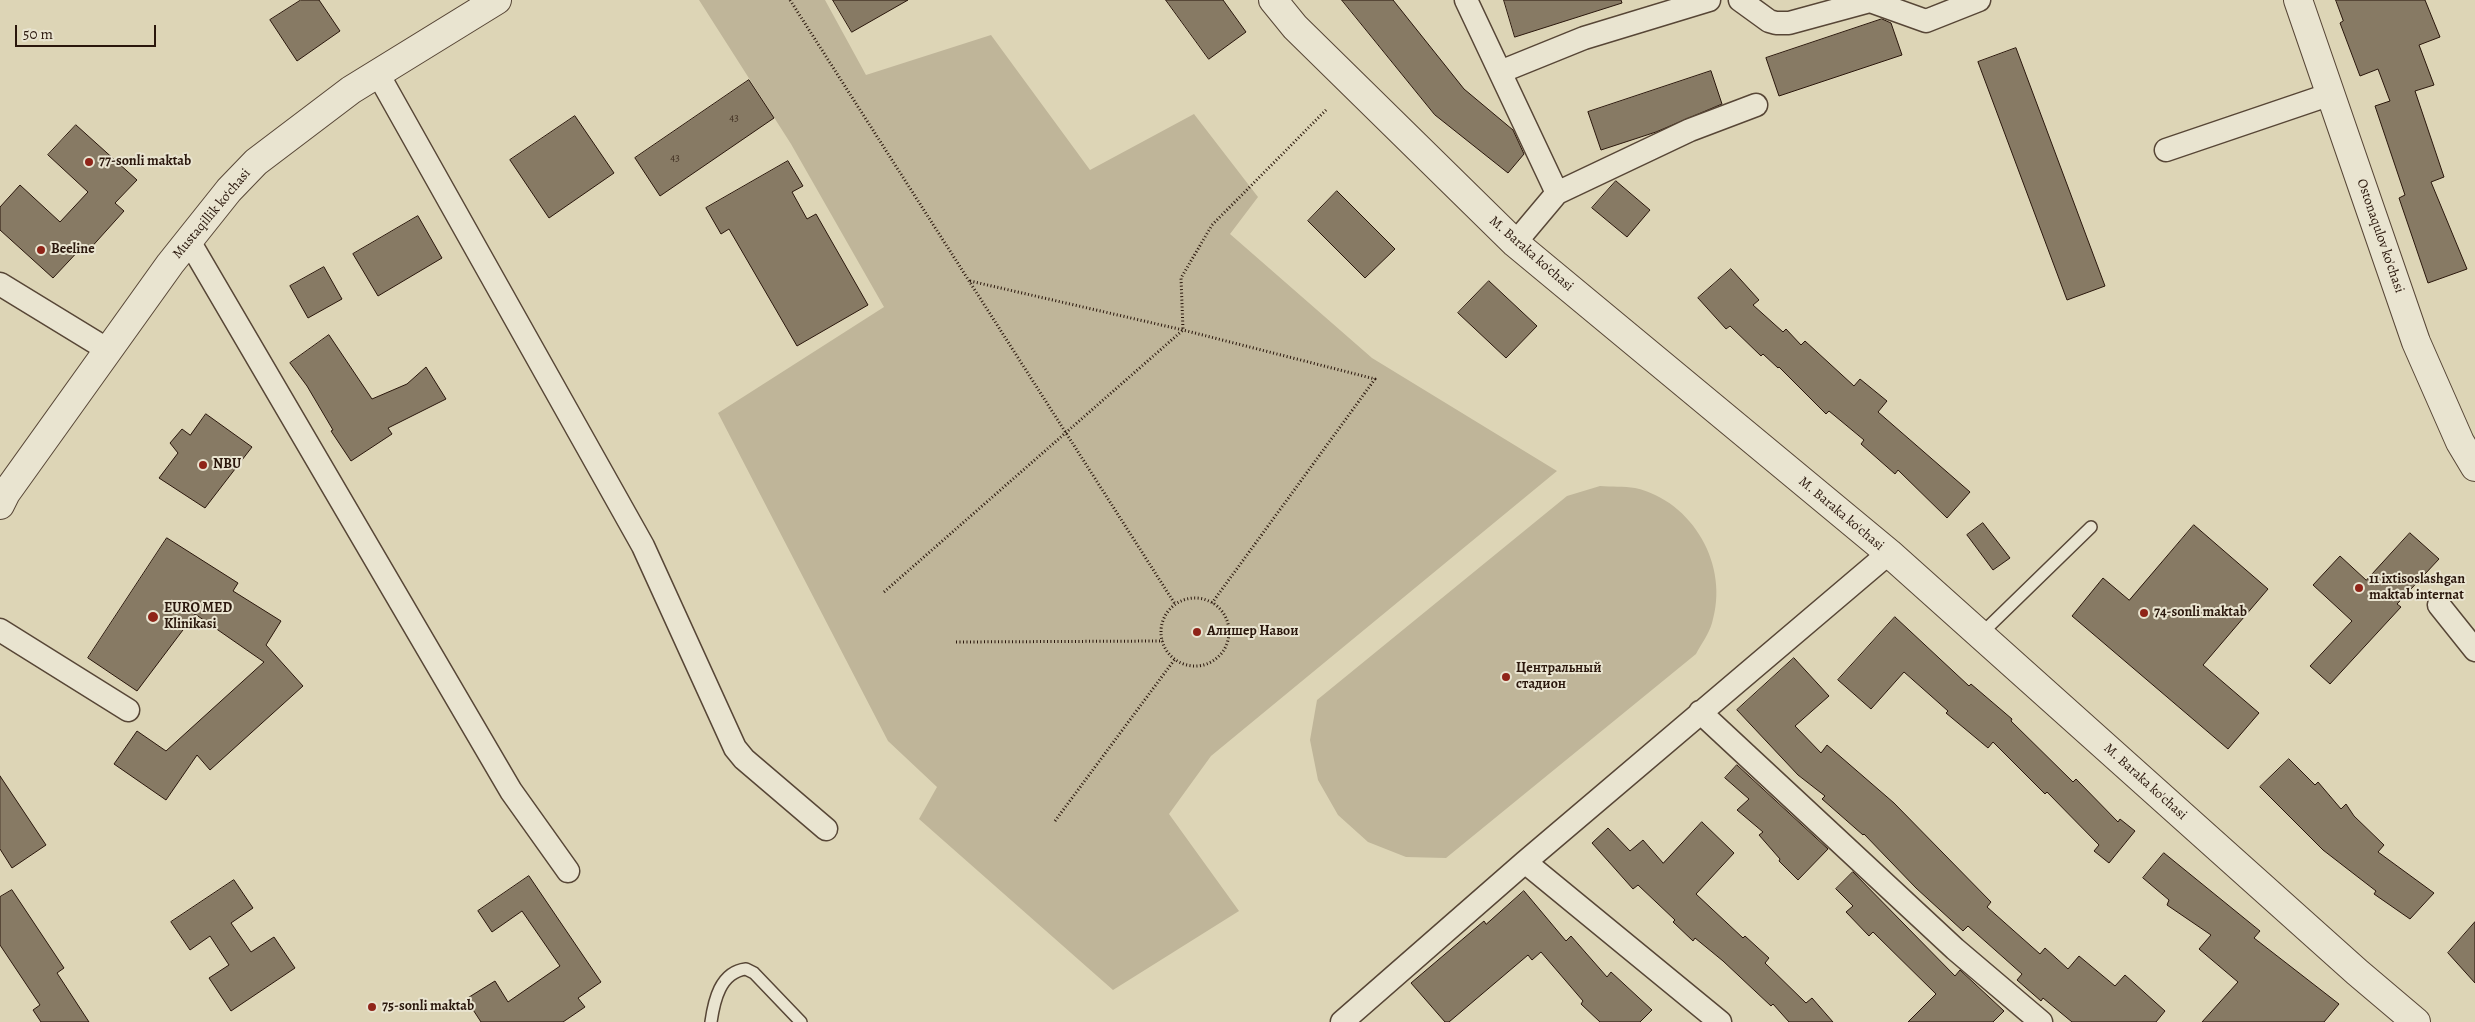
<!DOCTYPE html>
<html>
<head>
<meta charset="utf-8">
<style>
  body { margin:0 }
  #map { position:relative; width:2475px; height:1022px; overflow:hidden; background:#ddd5b6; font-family:Alegreya,serif }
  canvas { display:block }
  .scale { position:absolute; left:15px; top:25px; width:141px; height:22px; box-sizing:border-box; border:2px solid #2a170c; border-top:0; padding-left:6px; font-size:15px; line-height:18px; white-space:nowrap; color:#2a170c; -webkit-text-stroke:4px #e9e4d0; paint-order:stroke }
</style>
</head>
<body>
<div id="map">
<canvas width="2475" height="1022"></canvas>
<div class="scale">50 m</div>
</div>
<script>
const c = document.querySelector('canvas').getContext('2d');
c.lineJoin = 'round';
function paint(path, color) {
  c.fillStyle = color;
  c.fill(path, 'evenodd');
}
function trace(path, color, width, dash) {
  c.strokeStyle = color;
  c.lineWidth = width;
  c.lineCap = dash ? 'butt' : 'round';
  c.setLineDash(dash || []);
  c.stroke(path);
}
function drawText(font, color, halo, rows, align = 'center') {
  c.font = font + ' Alegreya,serif';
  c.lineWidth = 4;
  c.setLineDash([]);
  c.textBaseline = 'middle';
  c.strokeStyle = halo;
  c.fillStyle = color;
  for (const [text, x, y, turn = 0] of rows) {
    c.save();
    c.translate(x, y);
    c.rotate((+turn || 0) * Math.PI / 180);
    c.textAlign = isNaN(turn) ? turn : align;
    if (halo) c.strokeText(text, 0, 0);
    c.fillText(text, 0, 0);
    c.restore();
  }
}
const green = new Path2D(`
  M699,0H825L866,75L991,35L1090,170L1194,114L1258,197L1230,234L1372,358L1557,471L1211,756L1169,814L1239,911L1113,990L919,819L937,787L888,741L718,413L884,307L791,144Z
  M1600,486C1611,487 1624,486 1635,488C1693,501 1730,566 1712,623C1709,634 1701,644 1696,654L1446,858L1406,857L1368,842L1338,815L1318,780L1310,740L1317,700L1567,496Z`);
const building = new Path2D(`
  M301,0H319L340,31L297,61L270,20Z
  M833,0H908L852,32Z
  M1166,0H1223L1246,32L1209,59Z
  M1342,0H1393L1464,89L1513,130L1524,154L1508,173L1435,115Z
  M1504,0H1621L1622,3L1515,37Z
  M2336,0H2425L2440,37L2419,45L2434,85L2415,91L2444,177L2431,182L2467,269L2428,283L2399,198L2405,195L2375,106L2390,101L2378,69L2360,76L2340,23L2343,21Z
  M1882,19L1891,23L1902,55L1779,96L1766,58Z
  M2016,48L2105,286L2067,300L1978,62Z
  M1711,71L1722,104L1656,132L1601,150L1588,112Z
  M749,80L774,118L660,196L635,158Z
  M575,116L614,173L549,218L510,160Z
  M76,125L137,180L115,203L124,211L88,251L83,246L53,278L0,230V207L20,185L60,222L88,192L48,155Z
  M788,161L803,186L792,192L807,219L816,214L868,305L797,346L729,229L721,234L706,208Z
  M1616,181L1650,210L1627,237L1592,208Z
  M1337,191L1395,249L1365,278L1308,221Z
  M418,216L442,258L378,296L353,254Z
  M324,267L342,299L308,318L290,286Z
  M1731,269L1759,300L1753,305L1783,332L1786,329L1801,345L1805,341L1854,386L1860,379L1887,401L1878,412L1970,492L1947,518L1898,470L1895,474L1861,444L1864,440L1829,411L1826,414L1779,367L1778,368L1763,354L1761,356L1730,326L1726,329L1698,298Z
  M1489,281L1537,326L1506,358L1458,313Z
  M329,335L372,399L407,384L426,367L446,399L388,428L392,434L351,461L331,431L333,430L307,386L290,363Z
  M206,414L252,447L205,508L159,478L178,453L170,443L182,429L190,435Z
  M1983,523L2010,558L1993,570L1967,535Z
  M2194,525L2268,589L2203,665L2259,713L2228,749L2072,616L2103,578L2129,600Z
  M2410,533L2439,559L2397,604L2401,607L2330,684L2310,666L2352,621L2313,585L2340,556L2366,580Z
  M167,538L238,583L233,591L281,621L266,645L303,686L210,770L197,755L166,800L114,764L137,731L166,751L264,662L195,614L137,691L88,658Z
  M1895,617L1969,686L1971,684L2012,719L2011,721L2073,782L2076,779L2118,822L2120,819L2135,831L2109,863L2094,851L2099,845L2047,792L2045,794L1993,742L1988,748L1946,713L1948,711L1904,672L1871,709L1838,680Z
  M1794,658L1829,696L1795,726L1821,753L1827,745L1894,803L1991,902L1987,907L2040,954L2045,948L2068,969L2079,956L2115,986L2125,975L2165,1011L2156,1022H2072L2043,998L2041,1001L2017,980L2022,974L1968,926L1963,931L1916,888L1864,834L1863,835L1822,799L1825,796L1798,775L1737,710Z
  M2289,759L2315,785L2318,782L2341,809L2346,804L2354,816L2384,845L2378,852L2434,893L2410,919L2374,894L2376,891L2323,850L2260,787Z
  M1737,765L1828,849L1798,880L1779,861L1780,859L1759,835L1763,832L1737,810L1749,799L1725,778Z
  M0,776L46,845L12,868L0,849Z
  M1702,822L1734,853L1696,894L1743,938L1745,936L1769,958L1765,963L1806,1003L1812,998L1833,1022H1789L1773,1004L1771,1006L1723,961L1695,938L1693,941L1673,922L1675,920L1638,885L1633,889L1592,843L1608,828L1630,851L1643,840L1663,863Z
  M2164,853L2260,931L2254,938L2339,1004L2324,1022H2202L2238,982L2199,949L2211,935L2167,905L2169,900L2143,878Z
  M1853,872L1955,976L1960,970L2004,1011L1993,1022H1908L1936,994L1873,932L1869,936L1846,912L1853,906L1836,889Z
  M529,876L601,982L578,998L585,1007L563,1022H481L466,999L495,981L508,1002L560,966L522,911L492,932L478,911Z
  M234,880L253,908L231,923L251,952L274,937L295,968L231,1011L209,978L229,965L210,936L190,950L171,922Z
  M12,890L64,968L57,973L89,1022H41L33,1010L40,1005L0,945V897Z
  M1524,891L1566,941L1571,936L1607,977L1611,972L1652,1010L1640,1022H1600L1581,1004L1583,1001L1541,952L1532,960L1528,955L1449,1022H1445L1411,983L1484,921L1486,924Z
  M2475,922V983L2448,953Z`);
const path = new Path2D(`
  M790,0L1175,604
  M970,281L1183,330L1375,379L1212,603
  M884,592L1183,330L1181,278L1212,225L1326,110
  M1161 632a34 34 0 1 1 68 0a34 34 0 1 1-68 0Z
  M956,642L1163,641
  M1055,821L1175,659`);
const service = new Path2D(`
  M1980,635L2091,527
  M711,1022C714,1001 720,972 746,969L754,973L801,1022`);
const minor = new Path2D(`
  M1466,0L1557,193
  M1740,0L1769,21L1776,23H1789L1870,1L1926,21L1979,0
  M1500,72L1584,38L1709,0
  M378,74L643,546L735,748L744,759L826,829
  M2166,150L2331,94
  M189,241L511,791L568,871
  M1515,243L1557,193L1690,130L1756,105
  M0,284L108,350
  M2439,605L2475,650
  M0,630L128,710
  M1700,712L1955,949L2041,1022
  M1525,862L1720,1022
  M1342,1022L1525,862L1889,553`);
const tertiary = new Path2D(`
  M1273,0L1295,27L1515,243L1889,553L2357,972L2416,1022
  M2298,0L2416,342L2460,442L2475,467
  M0,505L6,493L170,264L229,190L256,162L351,90L497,0`);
const markers = [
  [89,162,5,"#8f2418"],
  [41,250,5,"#8f2418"],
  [203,465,5,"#8f2418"],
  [2359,588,5,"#8f2418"],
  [2144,613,5,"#8f2418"],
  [153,617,6,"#8f2418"],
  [1197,632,5,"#8f2418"],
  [1506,677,5,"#8f2418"],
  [372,1007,5,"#8f2418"]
];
const numberNames = [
  ["43",734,118],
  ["43",675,158]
];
const poiNames = [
  ["77-sonli maktab",99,162],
  ["Beeline",51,250],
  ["NBU",213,465],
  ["11 ixtisoslashgan",2369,580],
  ["maktab internat",2369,596],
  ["EURO MED",164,609],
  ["Klinikasi",164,625],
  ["74-sonli maktab",2154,613],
  ["Алишер Навои",1207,632],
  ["Центральный",1516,669],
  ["стадион",1516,685],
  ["75-sonli maktab",382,1007]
];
const streetNames = [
  ["Mustaqillik ko‘chasi",212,214,-50],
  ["Ostonaqulov ko'chasi",2380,236,71],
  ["M. Baraka ko'chasi",1531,254,41],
  ["M. Baraka ko'chasi",1841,514,40],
  ["M. Baraka ko'chasi",2145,782,42]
];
paint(green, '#bfb599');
paint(building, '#877a64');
trace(building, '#2a170c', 1);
trace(service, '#574636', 14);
trace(minor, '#574636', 25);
trace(tertiary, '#574636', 30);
trace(path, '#2a170c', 3, [1, 2.5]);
trace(service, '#e9e4d0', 11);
trace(minor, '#e9e4d0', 22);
trace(tertiary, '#e9e4d0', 28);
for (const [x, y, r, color] of markers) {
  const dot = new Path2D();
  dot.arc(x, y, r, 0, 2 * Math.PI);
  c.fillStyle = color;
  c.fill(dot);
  trace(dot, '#e9e4d0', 2);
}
drawText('11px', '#413022', null, numberNames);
drawText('bold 14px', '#2a170c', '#e9e4d0', poiNames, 'left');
drawText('14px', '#2a170c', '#e9e4d0', streetNames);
</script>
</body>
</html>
